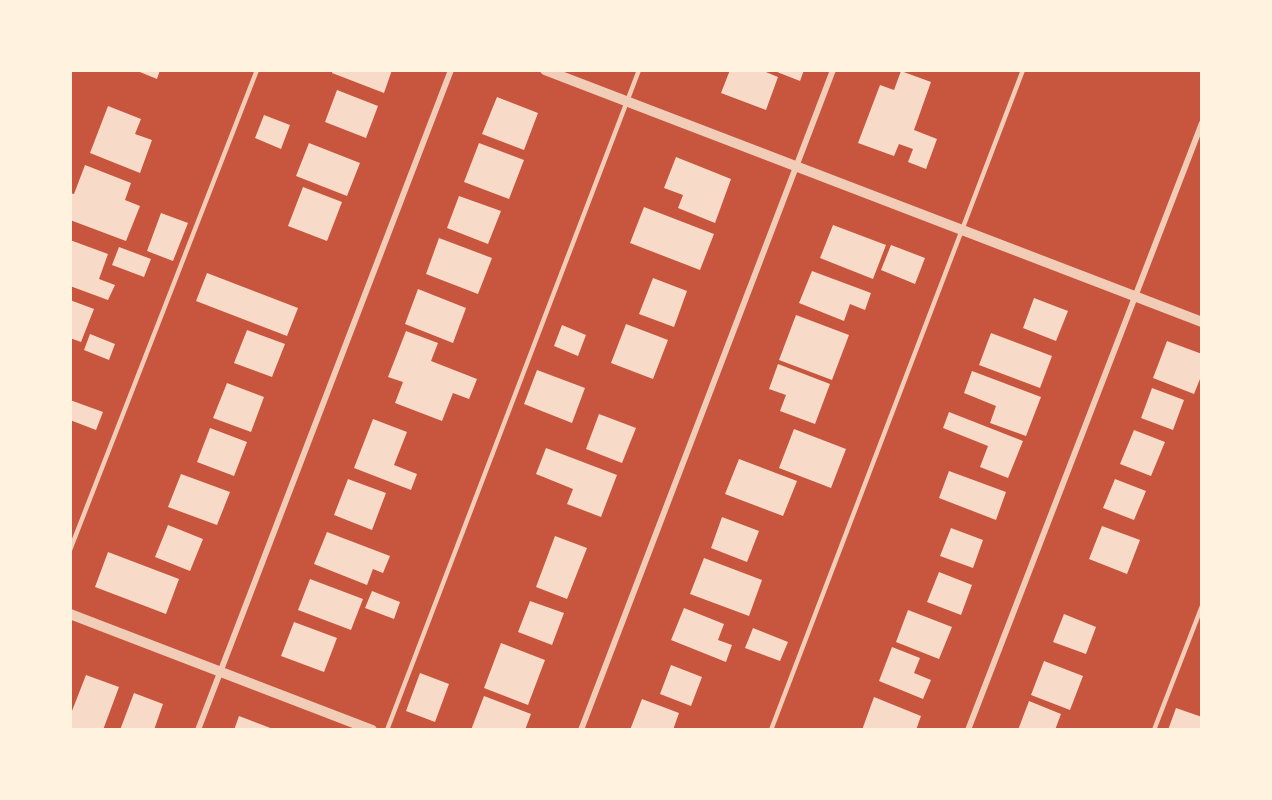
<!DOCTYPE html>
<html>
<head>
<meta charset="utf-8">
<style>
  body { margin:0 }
  #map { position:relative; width:1272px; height:800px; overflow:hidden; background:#c8553d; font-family:"Roboto Serif",serif }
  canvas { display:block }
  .frame { position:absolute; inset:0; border:72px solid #fff3e0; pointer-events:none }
</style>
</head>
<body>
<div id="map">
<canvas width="1272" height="800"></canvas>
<div class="frame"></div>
</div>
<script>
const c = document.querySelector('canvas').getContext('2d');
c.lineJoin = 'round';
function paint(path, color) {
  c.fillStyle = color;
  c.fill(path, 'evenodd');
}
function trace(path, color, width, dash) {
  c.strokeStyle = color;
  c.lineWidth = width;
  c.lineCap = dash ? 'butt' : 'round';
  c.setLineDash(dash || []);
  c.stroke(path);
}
const building = new Path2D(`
  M135,70H160L157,79Z
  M333,70H392L384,93L332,73Z
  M730,70H761L778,77L766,110L721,93Z
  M772,70H804L800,81Z
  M901,71L931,82L914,130L937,139L926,169L908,162L913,149L899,144L894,156L858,143L880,85L894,90Z
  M337,90L378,106L366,138L325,122Z
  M497,97L538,113L524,150L482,134Z
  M108,106L141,119L135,134L152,140L140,173L90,153Z
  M264,115L290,125L281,149L255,138Z
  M309,143L360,163L347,196L296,176Z
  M479,143L524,160L509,199L464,182Z
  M676,157L731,179L715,223L678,208L683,195L664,188Z
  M85,165L131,183L125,200L140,206L126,241L70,220V193L74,194Z
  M303,187L342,202L327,241L288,226Z
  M459,196L501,211L488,244L447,228Z
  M644,207L714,234L700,270L630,243Z
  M161,213L188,223L173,261L147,251Z
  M833,225L886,245L873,279L820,258Z
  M439,238L492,258L478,294L426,274Z
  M70,240L108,254L99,279L115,285L108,300L70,286Z
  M891,245L925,258L915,284L881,270Z
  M119,247L151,259L144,277L112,265Z
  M812,271L871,293L865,310L850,304L844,321L799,303Z
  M207,273L298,308L287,336L196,301Z
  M653,278L687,291L674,327L639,314Z
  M418,289L466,308L453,343L405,324Z
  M1034,298L1068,311L1056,341L1023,328Z
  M70,300L94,309L81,342L70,338Z
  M796,315L849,335L832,380L779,360Z
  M626,324L668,340L653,379L611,363Z
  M562,325L586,335L578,356L554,346Z
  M247,330L285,344L272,377L234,363Z
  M406,331L438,343L431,361L477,379L469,399L453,393L442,421L395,403L403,382L388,377Z
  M991,333L1052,356L1040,388L979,365Z
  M90,334L115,344L109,360L84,350Z
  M1167,341L1202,354V374L1194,394L1153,378Z
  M778,364L830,384L815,424L780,411L786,395L769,389Z
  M537,370L585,388L572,423L524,404Z
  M972,371L1041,397L1026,436L990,423L996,406L964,393Z
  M227,383L264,397L251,432L213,418Z
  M1152,388L1184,400L1173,430L1141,418Z
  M70,400L103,412L96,430L70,420Z
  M949,412L1023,441L1008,478L980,467L988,446L943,428Z
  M599,414L636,428L622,463L586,449Z
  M373,419L407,432L394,465L417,474L411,490L354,468Z
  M210,428L247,442L234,476L197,462Z
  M794,429L846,449L831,488L779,468Z
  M1134,430L1165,442L1151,476L1120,464Z
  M546,448L617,475L601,517L567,504L573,489L536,474Z
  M739,459L797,481L783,516L725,494Z
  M949,471L1006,492L996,520L939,498Z
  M181,474L230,492L217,525L168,507Z
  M348,479L386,493L372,530L334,515Z
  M1115,479L1146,491L1134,520L1103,508Z
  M722,517L759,531L747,562L711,548Z
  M168,525L203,539L190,571L155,557Z
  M1102,526L1140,540L1127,574L1089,559Z
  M951,528L983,540L973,568L940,556Z
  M327,532L390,556L383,573L373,569L367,585L314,564Z
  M555,536L587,548L567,599L536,587Z
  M108,552L179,579L166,614L95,587Z
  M704,558L762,580L749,616L690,594Z
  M939,572L972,585L961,615L927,602Z
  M310,579L363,599L351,630L298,610Z
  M372,591L400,602L394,619L365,608Z
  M530,601L564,613L552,645L518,632Z
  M684,608L724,624L718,640L732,645L726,662L671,640Z
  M908,610L952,627L939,659L896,642Z
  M1064,614L1096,627L1086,654L1053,642Z
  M294,622L337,638L324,672L281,656Z
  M753,628L788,642L780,661L745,648Z
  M501,643L545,660L528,705L484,688Z
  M892,647L920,658L914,673L931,680L923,699L879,681Z
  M1044,661L1083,676L1070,710L1031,695Z
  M671,665L702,677L691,706L660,694Z
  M420,673L449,684L435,722L406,711Z
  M86,675L119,687L103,730H70V716Z
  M134,693L163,704L154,730H120Z
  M484,696L531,714L525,730H471Z
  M874,697L921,716L916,730H862Z
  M642,699L679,713L673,730H630Z
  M1029,701L1061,714L1055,730H1018Z
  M1176,708L1202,717V730H1168Z
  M239,716L273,729V730H234Z`);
const service = new Path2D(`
  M70,550L257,70
  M387,730L639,70
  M771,730L1023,70
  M1154,730L1202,606`);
const minor = new Path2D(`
  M198,730L451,70
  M581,730L833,70
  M968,730L1202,123`);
const tertiary = new Path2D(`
  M545,70L1202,322
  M70,614L372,730`);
paint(building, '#f7dbc8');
trace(service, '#f1ccb7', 4.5);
trace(minor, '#f1ccb7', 6);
trace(tertiary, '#f1ccb7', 10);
</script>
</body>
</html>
